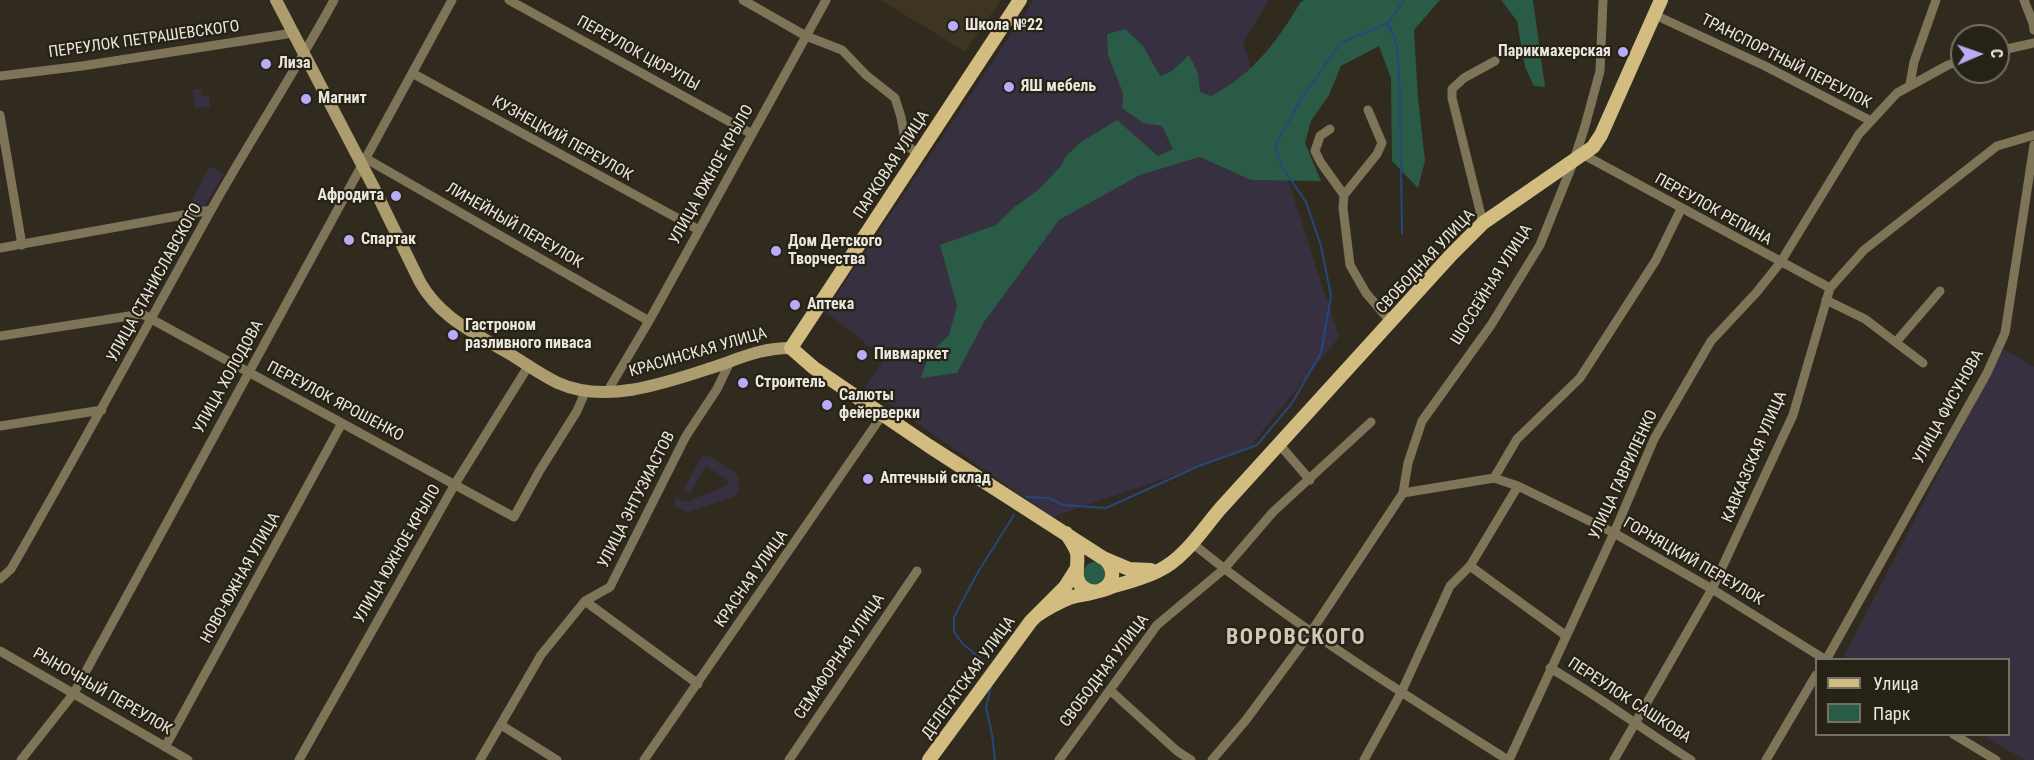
<!DOCTYPE html>
<html>
<head>
<meta charset="utf-8">
<style>
  body { margin:0 }
  #map { position:relative; width:2034px; height:760px; overflow:hidden; background:#302b1e; font-family:"Roboto Condensed",sans-serif }
  canvas { display:block }
  .legend { position:absolute; left:1815px; top:658px; width:195px; height:78px; box-sizing:border-box; background:#262215; border:2px solid #747065; margin:0; padding:8px 10px; list-style:none; font-size:18px; color:#e9e6dd }
  .legend li { display:flex; align-items:center; gap:12px; height:30px }
  .legend b { width:30px; border:2px solid #747065 }
  .north { position:absolute; left:1950px; top:24px; width:60px; height:60px; box-sizing:border-box; background:#262215; border:2px solid #747065; border-radius:50%; rotate:88deg; font-size:16px; font-weight:700; line-height:24px; text-align:center; color:#e9e6dd }
  .north::after { content:''; display:block; margin:auto; width:21px; height:27px; background:#b8abf7; clip-path:polygon(50% 0,100% 100%,50% 72%,0 100%) }
</style>
</head>
<body>
<div id="map">
<canvas width="2034" height="760"></canvas>
<ul class="legend">
<li><b style="height:8px;background:#d2bc80"></b>Улица</li>
<li><b style="height:16px;background:#2a5b46"></b>Парк</li>
</ul>
<div class="north">С</div>
</div>
<script>
const c = document.querySelector('canvas').getContext('2d');
c.lineJoin = 'round';
function paint(path, color) {
  c.fillStyle = color;
  c.fill(path, 'evenodd');
}
function trace(path, color, width, dash) {
  c.strokeStyle = color;
  c.lineWidth = width;
  c.lineCap = dash ? 'butt' : 'round';
  c.setLineDash(dash || []);
  c.stroke(path);
}
function drawText(font, color, halo, rows, align = 'center') {
  c.font = font + ' "Roboto Condensed",sans-serif';
  c.lineWidth = 4.5;
  c.setLineDash([]);
  c.textBaseline = 'middle';
  c.strokeStyle = halo;
  c.fillStyle = color;
  for (const [text, x, y, turn = 0] of rows) {
    c.save();
    c.translate(x, y);
    c.rotate((+turn || 0) * Math.PI / 180);
    c.textAlign = isNaN(turn) ? turn : align;
    if (halo) c.strokeText(text, 0, 0);
    c.fillText(text, 0, 0);
    c.restore();
  }
}
const built = new Path2D(`
  M881,0H1001L965,52Z`);
const industrial = new Path2D(`
  M1034,0H1269L1243,42L1339,337L1247,450L1052,517L865,387L885,358L825,312Z
  M193,89H201L202,96H209L210,107L195,108Z
  M210,166L224,174L204,207H195L191,203Z
  M2003,349L2034,367V760H2025L1981,735L2008,734V660H1851L1844,656Z
  M709,456L738,475L739,489L736,496L687,512L674,506L676,497L685,502L729,485L728,480L706,466L690,494L683,491L701,457Z`);
const green = new Path2D(`
  M1304,0H1440L1414,30L1418,98L1425,161L1418,188L1392,161L1391,78L1379,46L1341,66L1329,95L1311,121L1305,143L1321,181L1251,180L1200,157L1140,175L1059,220L984,322L957,373L921,378L929,354L949,335L957,306L940,245L996,225L1012,209L1038,190L1061,166L1065,157L1081,142L1117,120L1158,156L1173,149L1162,126L1143,123L1122,108L1123,93L1108,55L1107,34L1125,29L1143,46L1160,76L1172,71L1189,55L1198,73L1200,92L1211,96C1252,75 1277,42 1300,3Z
  M1501,0H1533L1545,87L1534,86L1525,67L1517,21Z
  M1083 574a12 12 0 1 1 24 0a12 12 0 1 1-24 0Z`);
const stream = new Path2D(`
  M1402,234L1400,94L1397,45L1388,23L1404,0
  M1027,497L1049,498L1063,505L1106,508L1199,466L1257,445L1292,403L1321,353L1331,296L1321,246L1306,202L1282,167L1275,145L1301,99L1341,43L1388,23
  M980,658L963,644L954,632V617L978,572L1014,515
  M991,686L986,708L992,734L995,760`);
const street = new Path2D(`
  M509,0L752,134
  M743,0L806,36L842,50L866,75L895,98L901,117L905,139L910,148L919,154
  M2024,0L2033,23L2034,30
  M1655,15L1765,66L1871,121
  M1998,51L2034,43
  M412,73L699,230
  M0,76L82,66L293,33
  M1910,84L1914,62L1936,0
  M1368,110L1382,143L1377,154L1344,195L1343,208L1350,265L1366,293L1391,322
  M0,115L22,245
  M1330,129L1320,136L1315,151L1321,163L1344,195
  M1584,155L1830,288
  M365,158L649,321
  M1483,223L1452,98V89L1464,78L1495,61
  M0,248L211,210
  M1826,300L1865,319L1923,363
  M0,336L142,314L514,517L540,470L577,411L586,390
  M1896,342L1940,291
  M607,392L649,321L826,0
  M0,426L102,410
  M1279,444L1310,480
  M1494,478L1517,439L1580,378L1656,260L1681,209
  M1403,493L1494,478L1518,486L1614,533L1712,589L1826,660
  M1192,543C1291,623 1400,692 1508,760
  M1470,566L1565,635
  M0,579L11,569C79,451 144,331 210,212C250,140 295,72 334,0
  M585,601L698,684
  M0,651L188,760
  M1826,660L1987,373L2005,333L2034,145
  M1550,668C1599,696 1643,730 1691,760
  M1111,691L1177,751L1191,760
  M501,725L557,760
  M1953,734L1996,760
  M165,747L342,423
  M21,760L74,693L452,0
  M299,760L455,484L529,365
  M480,760L541,655L585,601L610,587L686,436L717,389L730,362
  M644,760L883,414
  M789,760L917,571
  M1059,760L1157,625L1224,569L1273,512L1371,422
  M1212,760L1246,720L1311,632L1403,493L1408,463L1422,421L1491,325L1540,245L1573,163L1585,126L1600,71L1603,0
  M1364,760L1401,693L1450,586L1470,566L1518,486
  M1509,760L1614,533L1654,439L1711,341L1756,293L1780,263L1859,134L1897,93L1948,65L1962,61
  M1614,760L1712,589L1793,415L1830,288L1864,250L1997,146L2034,135
  M1766,760L1816,675`);
const secondary = new Path2D(`
  M276,0L373,186L420,282C439,316 471,331 503,350C521,360 539,374 558,383C607,405 668,382 717,366C743,357 762,348 791,348`);
const primary = new Path2D(`
  M1020,0L791,348L814,368L929,446L1103,558L1129,569L1151,570
  M1066,533C1070,540 1075,546 1077,553C1079,565 1072,580 1084,588C1093,595 1104,590 1114,586C1129,582 1144,578 1158,571C1184,559 1202,530 1220,509L1451,255L1483,223L1593,147L1601,135L1661,0
  M1036,616C1046,609 1057,603 1069,598C1083,593 1110,595 1112,576C1113,569 1110,564 1105,559
  M929,760L1031,621L1065,587L1077,568`);
const markers = [
  [953,26,6,"#b8abf7"],
  [1623,52,6,"#b8abf7"],
  [266,64,6,"#b8abf7"],
  [1009,87,6,"#b8abf7"],
  [306,99,6,"#b8abf7"],
  [396,196,6,"#b8abf7"],
  [349,240,6,"#b8abf7"],
  [776,251,6,"#b8abf7"],
  [795,305,6,"#b8abf7"],
  [453,335,6,"#b8abf7"],
  [862,355,6,"#b8abf7"],
  [743,383,6,"#b8abf7"],
  [827,405,6,"#b8abf7"],
  [868,479,6,"#b8abf7"]
];
const poiNames = [
  ["Школа №22",965,26],
  ["Парикмахерская",1611,52,"right"],
  ["Лиза",278,64],
  ["ЯШ мебель",1021,87],
  ["Магнит",318,99],
  ["Афродита",384,196,"right"],
  ["Спартак",361,240],
  ["Дом Детского",788,242],
  ["Творчества",788,260],
  ["Аптека",807,305],
  ["Гастроном",465,326],
  ["разливного пиваса",465,344],
  ["Пивмаркет",874,355],
  ["Строитель",755,383],
  ["Салюты",839,396],
  ["фейерверки",839,414],
  ["Аптечный склад",880,479]
];
const streetNames = [
  ["ПЕРЕУЛОК ПЕТРАШЕВСКОГО",144,40,-8],
  ["ПЕРЕУЛОК ЦЮРУПЫ",638,54,29],
  ["ТРАНСПОРТНЫЙ ПЕРЕУЛОК",1786,62,27],
  ["КУЗНЕЦКИЙ ПЕРЕУЛОК",562,139,29],
  ["ПАРКОВАЯ УЛИЦА",892,165,-57],
  ["УЛИЦА ЮЖНОЕ КРЫЛО",712,175,-61],
  ["ПЕРЕУЛОК РЕПИНА",1713,210,29],
  ["ЛИНЕЙНЫЙ ПЕРЕУЛОК",514,226,30],
  ["СВОБОДНАЯ УЛИЦА",1426,262,-47],
  ["УЛИЦА СТАНИСЛАВСКОГО",155,283,-61],
  ["ШОССЕЙНАЯ УЛИЦА",1492,285,-58],
  ["КРАСИНСКАЯ УЛИЦА",698,353,-16],
  ["УЛИЦА ХОЛОДОВА",229,377,-61],
  ["ПЕРЕУЛОК ЯРОШЕНКО",335,402,28],
  ["УЛИЦА ФИСУНОВА",1949,407,-61],
  ["КАВКАЗСКАЯ УЛИЦА",1755,457,-67],
  ["УЛИЦА ГАВРИЛЕНКО",1624,475,-65],
  ["УЛИЦА ЭНТУЗИАСТОВ",637,500,-63],
  ["УЛИЦА ЮЖНОЕ КРЫЛО",398,554,-60],
  ["ГОРНЯЦКИЙ ПЕРЕУЛОК",1693,562,30],
  ["НОВО-ЮЖНАЯ УЛИЦА",241,578,-61],
  ["КРАСНАЯ УЛИЦА",752,579,-55],
  ["СЕМАФОРНАЯ УЛИЦА",840,657,-56],
  ["СВОБОДНАЯ УЛИЦА",1105,671,-53],
  ["ДЕЛЕГАТСКАЯ УЛИЦА",969,678,-54],
  ["РЫНОЧНЫЙ ПЕРЕУЛОК",102,692,30],
  ["ПЕРЕУЛОК САШКОВА",1629,701,33]
];
const districtNames = [
  ["ВОРОВСКОГО",1296,638]
];
paint(built, '#3d3522');
paint(industrial, '#373040');
paint(green, '#2a5b46');
trace(stream, '#26477c', 2);
trace(street, '#7e7457', 9);
trace(secondary, '#ad9d6e', 12);
trace(primary, '#d2bc80', 14);
for (const [x, y, r, color] of markers) {
  const dot = new Path2D();
  dot.arc(x, y, r, 0, 2 * Math.PI);
  c.fillStyle = color;
  c.fill(dot);
  trace(dot, '#262215', 2);
}
drawText('bold 16px', '#e9e6dd', '#262215', poiNames, 'left');
drawText('16px', '#e9e6dd', '#262215', streetNames);
c.letterSpacing = '1.5px';
drawText('bold 22px', '#cec8b7', '#262215', districtNames);
c.letterSpacing = '0px';
</script>
</body>
</html>
